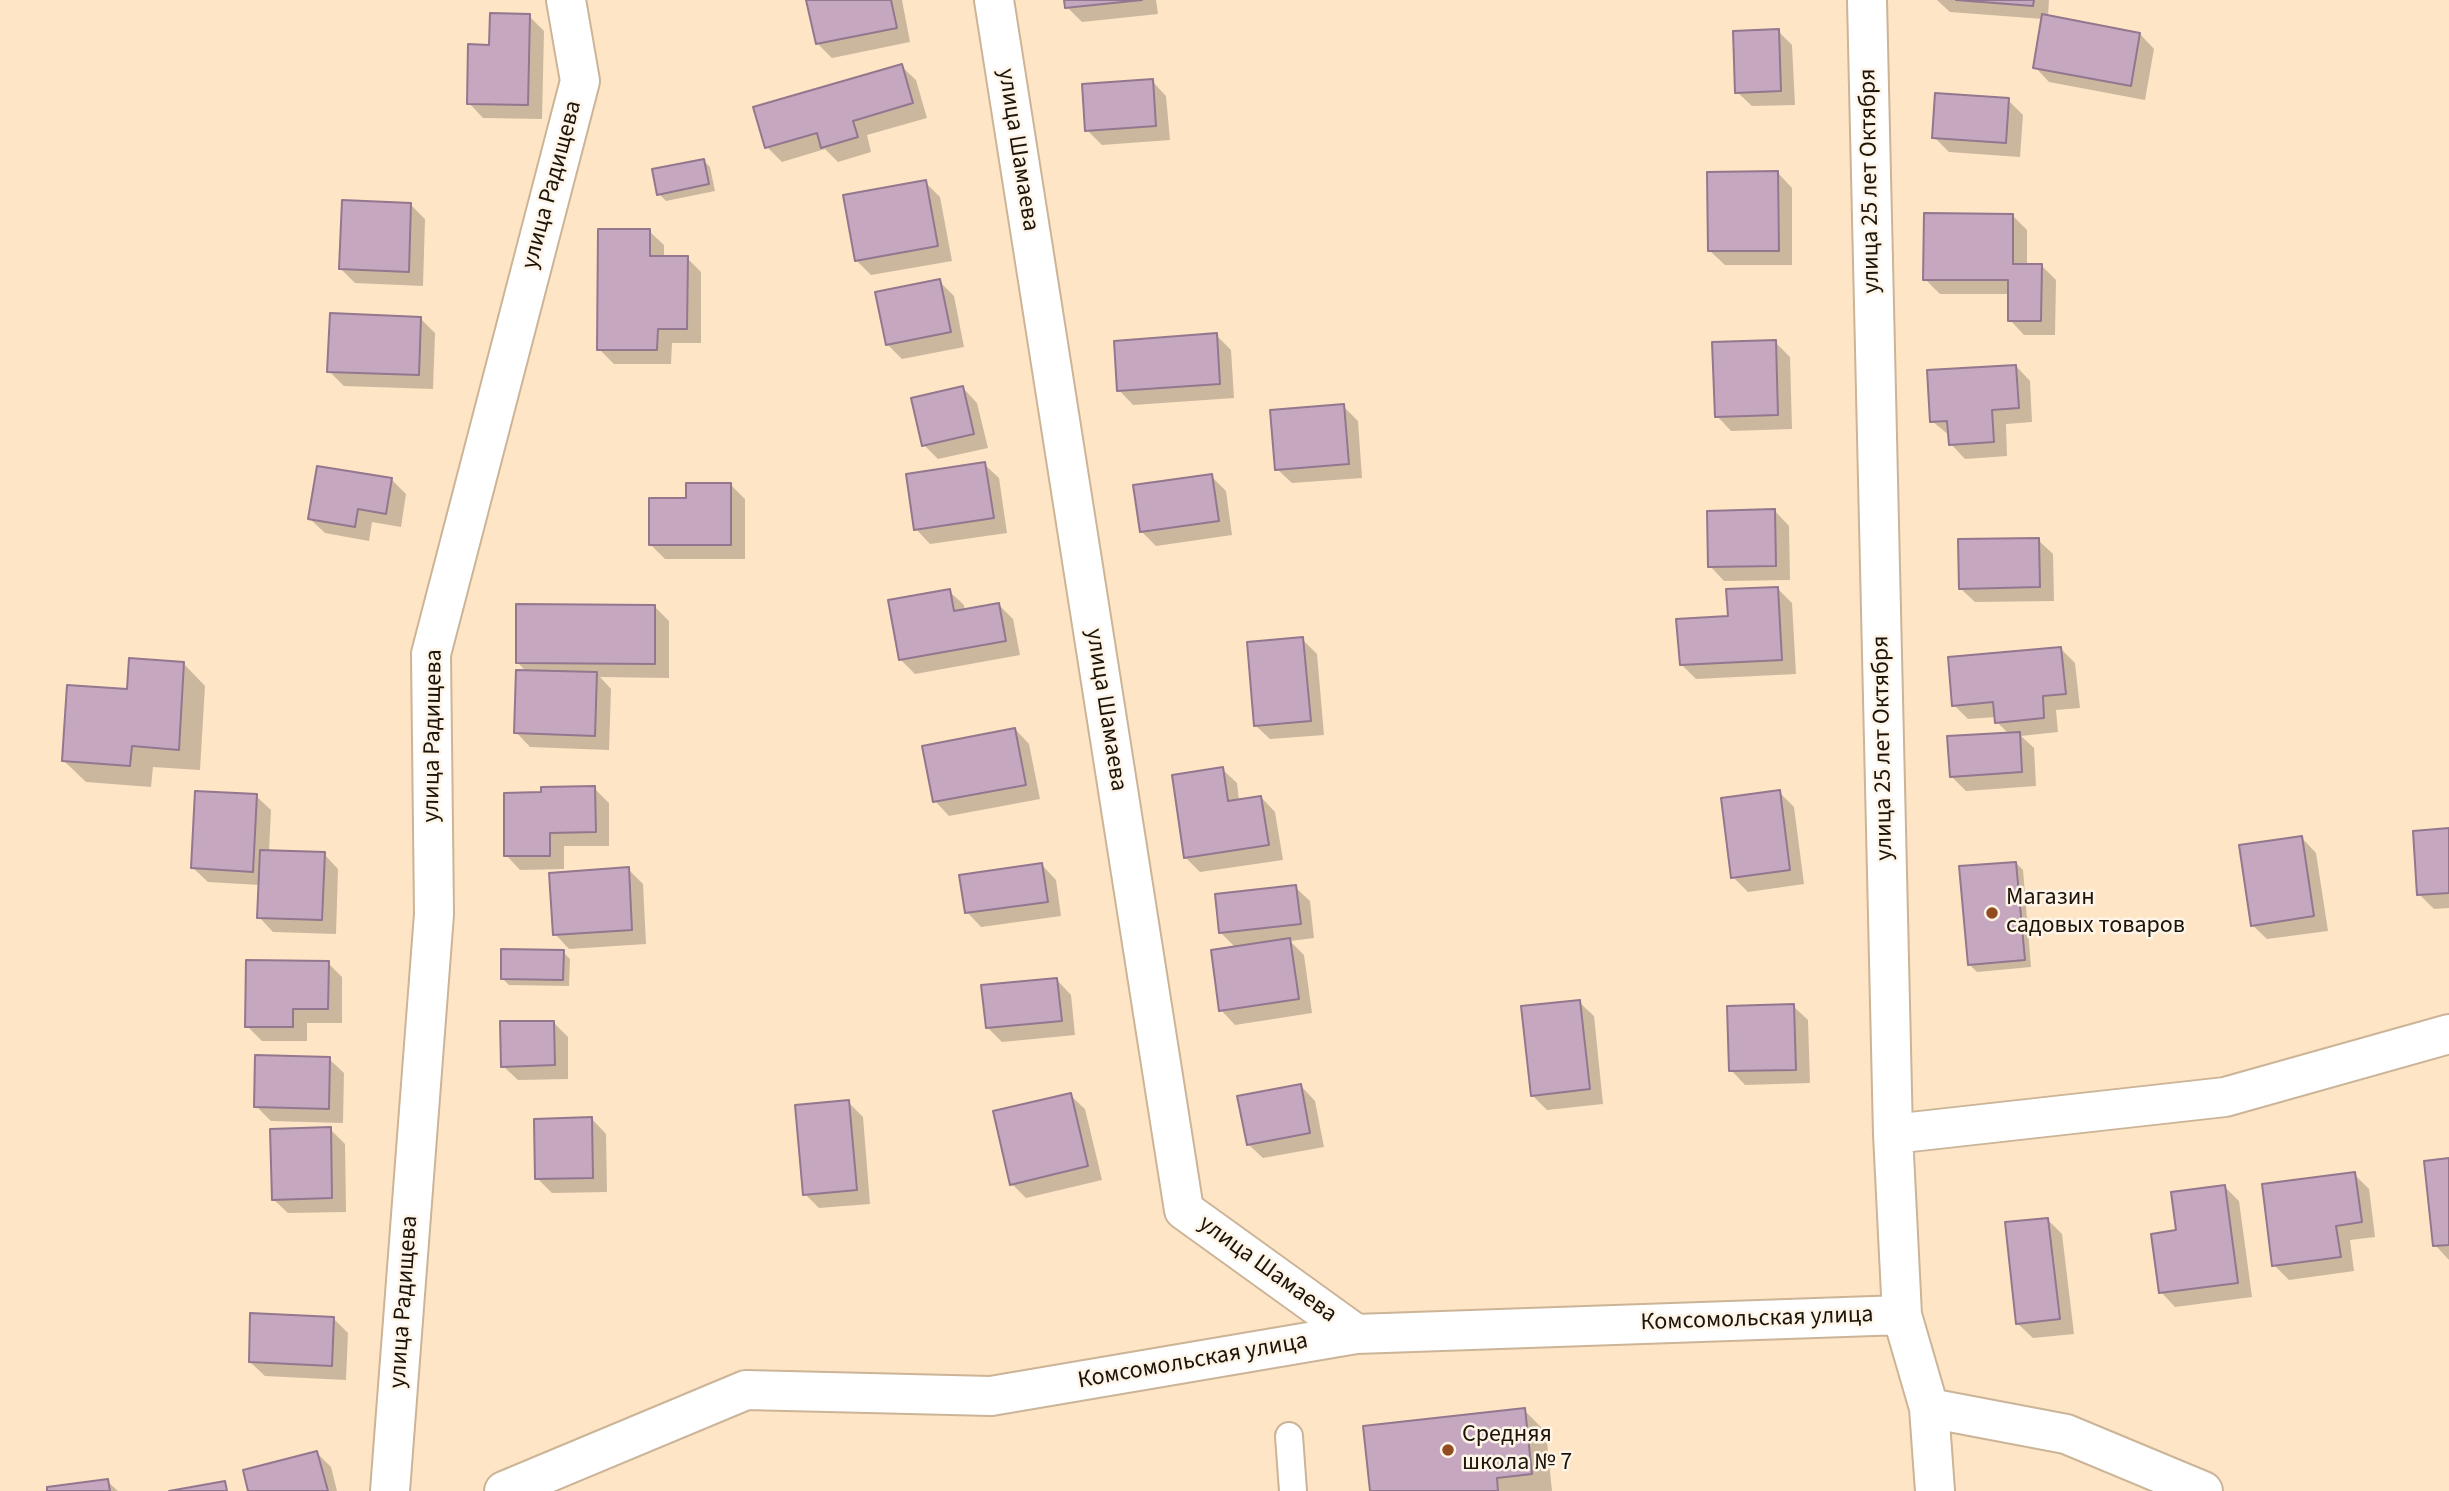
<!DOCTYPE html>
<html>
<head>
<meta charset="utf-8">
<style>
  body { margin:0 }
  canvas { display:block; background:#fde5c6 }
</style>
</head>
<body>
<canvas width="2449" height="1491"></canvas>
<script>
const c = document.querySelector('canvas').getContext('2d');
c.lineJoin = 'round';
function paint(path, color) {
  c.fillStyle = color;
  c.fill(path, 'evenodd');
}
function trace(path, color, width, dash) {
  c.strokeStyle = color;
  c.lineWidth = width;
  c.lineCap = dash ? 'butt' : 'round';
  c.setLineDash(dash || []);
  c.stroke(path);
}
function drawText(font, color, halo, rows, align = 'center') {
  c.font = font + ' "Source Sans 3",sans-serif';
  c.lineWidth = 5;
  c.setLineDash([]);
  c.textBaseline = 'middle';
  c.strokeStyle = halo;
  c.fillStyle = color;
  for (const [text, x, y, turn = 0] of rows) {
    c.save();
    c.translate(x, y);
    c.rotate((+turn || 0) * Math.PI / 180);
    c.textAlign = isNaN(turn) ? turn : align;
    if (halo) c.strokeText(text, 0, 0);
    c.fillText(text, 0, 0);
    c.restore();
  }
}
const shadow = new Path2D(`
  M808,0H902L910,42L832,58L817,43Z
  M1066,0H1156L1158,14L1082,22L1067,7Z
  M1937,0H2049L2048,17L2140,34L2154,49L2145,100L2049,82L2035,67L2043,19L1950,12Z
  M529,16L544,31L542,119L483,118L469,103Z
  M1778,31L1792,45L1795,105L1752,106L1737,92Z
  M901,66L916,80L927,118L867,135L871,152L838,162L825,149L782,162L767,147L755,109Z
  M1152,81L1166,96L1170,140L1102,145L1087,130Z
  M2008,100L2023,115L2020,157L1949,152L1934,137Z
  M703,160L710,167L715,191L666,201L659,194Z
  M1778,173L1792,188V265H1725L1710,251Z
  M925,182L940,197L952,261L871,275L857,261Z
  M410,204L425,219L423,286L355,283L341,269Z
  M2012,215L2027,230V265H2041L2056,280L2055,335H2024L2010,320V294H1940L1925,279Z
  M649,231L664,245V258H687L701,272V343H672L671,364H614L599,349Z
  M939,281L954,296L964,347L902,359L888,345Z
  M420,318L435,333L433,389L344,386L329,371Z
  M1216,335L1231,350L1234,398L1133,405L1119,390Z
  M1775,342L1790,357L1792,429L1731,431L1717,416Z
  M2016,366L2030,381L2032,422L2006,424L2007,456L1965,459L1951,444L1950,436L1932,421Z
  M963,388L977,403L988,448L938,459L924,445Z
  M1343,406L1358,421L1362,478L1292,483L1277,469Z
  M984,464L999,478L1007,533L930,544L916,529Z
  M1211,476L1226,491L1232,535L1156,546L1141,531Z
  M392,480L406,494L401,527L372,522L369,541L325,533L310,519Z
  M730,484L745,499V559H665L650,544L688,500Z
  M1775,511L1789,526L1790,580L1724,581L1710,566Z
  M2038,540L2053,554L2054,601L1975,602L1960,588Z
  M1777,588L1792,603L1796,674L1696,679L1681,664L1729,617Z
  M949,591L964,605L965,611L999,605L1013,619L1020,655L915,674L900,659Z
  M655,607L669,621V678L600,677L611,689L609,750L530,747L516,732L527,672L517,662Z
  M1302,639L1317,654L1324,735L1270,739L1255,725Z
  M2060,648L2075,663L2080,708L2056,710L2058,732L2021,736L2034,748L2036,786L1966,791L1951,776L2009,734L1997,722L1996,717L1968,719L1954,705Z
  M184,664L205,686L200,770L153,767L151,787L86,782L64,761L129,690Z
  M1015,729L1029,744L1040,799L949,816L935,801Z
  M1222,769L1237,783L1239,801L1261,797L1275,812L1283,860L1200,872L1186,858Z
  M594,788L609,803V846H564V869L520,870L506,855L543,794Z
  M1779,792L1794,807L1804,884L1748,892L1733,877Z
  M256,796L271,810L269,852L324,854L338,869L336,934L273,932L259,917L260,885L208,882L193,868Z
  M2449,830V908L2434,909L2419,894Z
  M2302,838L2316,853L2328,931L2267,939L2252,925Z
  M2016,863L2023,870L2031,967L1977,972L1970,965Z
  M1042,865L1056,880L1061,916L981,927L967,912Z
  M628,869L643,884L646,944L569,949L555,934Z
  M1295,887L1310,901L1314,938L1290,941L1304,955L1312,1013L1235,1025L1221,1010L1236,948L1220,932Z
  M563,952L570,959L569,986L509,985L502,978Z
  M328,963L342,977V1023H307V1041H262L247,1026Z
  M1057,980L1071,995L1075,1035L1002,1042L987,1027Z
  M1579,1002L1594,1016L1603,1104L1547,1110L1532,1095Z
  M1793,1006L1808,1020L1810,1083L1745,1085L1731,1070Z
  M553,1022L568,1037V1079L518,1080L503,1066Z
  M329,1059L344,1073L343,1123L271,1121L256,1106Z
  M1301,1086L1315,1101L1324,1147L1263,1158L1248,1144Z
  M1070,1095L1085,1109L1102,1180L1026,1198L1012,1184Z
  M848,1102L863,1117L870,1204L819,1208L805,1194Z
  M592,1119L606,1134L607,1192L552,1193L537,1178Z
  M330,1129L345,1144L346,1212L288,1213L273,1199Z
  M2449,1160V1260L2435,1245Z
  M2354,1174L2369,1189L2375,1237L2350,1240L2354,1271L2289,1280L2274,1265Z
  M2225,1187L2239,1201L2252,1297L2175,1307L2161,1292Z
  M2047,1219L2062,1234L2074,1334L2033,1338L2018,1324Z
  M333,1318L348,1333L346,1380L265,1376L250,1362Z
  M1524,1410L1546,1432L1552,1491H1372Z
  M317,1453L331,1467L337,1491H250Z
  M107,1481L118,1491H49Z`);
const building = new Path2D(`
  M806,0H891L897,28L816,44Z
  M1064,0H1142L1065,8Z
  M1956,0H2034L2033,6Z
  M490,13L530,14L528,105L467,104L468,44L489,45Z
  M2042,14L2140,33L2131,86L2033,68Z
  M1779,29L1781,91L1735,93L1733,31Z
  M902,64L913,103L853,121L858,137L821,148L817,133L765,148L753,107Z
  M1153,79L1156,126L1085,131L1082,84Z
  M1935,93L2009,98L2006,143L1932,138Z
  M704,159L709,184L657,195L652,169Z
  M1778,171L1779,251H1708L1707,172Z
  M926,180L938,246L855,261L843,195Z
  M342,200L411,203L409,272L339,269Z
  M1924,213L2013,214V264H2042L2041,321H2008V280H1923Z
  M598,229H650V256H688L687,329H658L657,350H597Z
  M940,279L951,332L886,345L875,292Z
  M330,313L421,317L419,375L327,372Z
  M1217,333L1220,384L1117,391L1114,341Z
  M1776,340L1778,415L1715,417L1712,342Z
  M2016,365L2019,408L1992,410L1994,442L1949,445L1947,421L1930,422L1927,370Z
  M963,386L974,434L922,446L911,398Z
  M1344,404L1349,464L1275,470L1270,410Z
  M985,462L994,518L914,530L906,474Z
  M317,466L392,478L386,514L358,509L355,527L308,519Z
  M1212,474L1219,521L1140,532L1133,485Z
  M686,483H731V545H649V498H686Z
  M1775,509L1776,566L1708,567L1707,511Z
  M2039,538L2040,587L1959,589L1958,539Z
  M1778,587L1782,660L1680,665L1676,619L1728,616L1726,589Z
  M950,589L954,611L999,603L1006,641L899,660L888,600Z
  M516,604L655,605V664L516,663Z
  M1303,637L1311,721L1254,726L1247,642Z
  M2061,647L2066,694L2043,696L2044,718L1995,723L1993,702L1952,706L1948,657Z
  M129,658L184,662L179,750L132,746L130,766L62,761L67,685L127,689Z
  M516,670L597,672L595,736L514,733Z
  M1015,728L1026,785L933,802L922,746Z
  M2020,732L2022,772L1950,777L1947,736Z
  M1223,767L1228,801L1261,796L1269,845L1184,858L1172,775Z
  M595,786L596,832L550,833V856H504V793L541,792V787Z
  M1780,790L1790,870L1731,878L1721,798Z
  M195,791L257,794L253,872L191,868Z
  M2449,828V893L2417,895L2413,831Z
  M2302,836L2314,916L2251,926L2239,845Z
  M260,850L325,852L322,920L257,918Z
  M2016,862L2025,960L1968,965L1959,866Z
  M1042,863L1048,902L965,913L959,875Z
  M629,867L632,930L553,935L549,873Z
  M1296,885L1301,924L1219,933L1215,894Z
  M1290,938L1299,999L1219,1011L1211,950Z
  M501,949L564,950L563,980L501,979Z
  M246,960L329,961L328,1009H293V1027H245Z
  M1057,978L1062,1021L986,1028L981,985Z
  M1580,1000L1590,1089L1531,1096L1521,1006Z
  M1794,1004L1796,1070L1729,1071L1727,1006Z
  M500,1021H554L555,1065L501,1067Z
  M255,1055L330,1057L329,1109L254,1107Z
  M1301,1084L1310,1133L1247,1145L1237,1096Z
  M1071,1093L1088,1166L1010,1185L993,1111Z
  M849,1100L857,1190L803,1195L795,1105Z
  M592,1117L593,1178L535,1179L534,1119Z
  M331,1127L332,1198L272,1200L270,1129Z
  M2449,1158V1245L2433,1246L2424,1161Z
  M2355,1172L2362,1222L2336,1226L2341,1257L2272,1266L2262,1184Z
  M2225,1185L2238,1283L2159,1293L2151,1234L2176,1230L2171,1192Z
  M2048,1218L2060,1319L2016,1324L2005,1222Z
  M250,1313L334,1317L332,1366L249,1362Z
  M1525,1408L1532,1474L1497,1478L1498,1491H1370L1363,1426Z
  M317,1451L328,1491H248L243,1470Z
  M108,1479L110,1491H47V1487Z
  M225,1481L227,1491H169Z`);
const lane = new Path2D(`
  M1289,1436L1293,1491`);
const street = new Path2D(`
  M994,0L1184,1210L1356,1334
  M1867,0L1893,1134L1902,1315L1929,1408L1935,1491
  M1893,1134L2225,1097L2449,1034
  M1929,1408L2066,1434L2203,1491
  M390,1491L434,914L431,654L580,81L566,0
  M504,1491L746,1390L991,1396L1356,1334L1902,1315`);
const markers = [
  [1992,913,7,"#914d21"],
  [1448,1450,7,"#914d21"]
];
const streetNames = [
  ["улица Шамаева",1017,150,81],
  ["улица 25 лет Октября",1871,181,-91],
  ["улица Радищева",553,185,-75],
  ["улица Шамаева",1105,710,81],
  ["улица Радищева",434,736,-89],
  ["улица 25 лет Октября",1884,748,-91],
  ["улица Шамаева",1267,1270,36],
  ["улица Радищева",405,1302,-86],
  ["Комсомольская улица",1757,1320,-2],
  ["Комсомольская улица",1193,1362,-10]
];
const poiNames = [
  ["Магазин",2006,899],
  ["садовых товаров",2006,927],
  ["Средняя",1462,1436],
  ["школа № 7",1462,1464]
];
paint(shadow, '#0003');
paint(building, '#c6a7c0');
trace(building, '#93778e', 2);
trace(lane, '#cbb497', 30);
trace(street, '#cbb497', 42);
trace(lane, '#fff', 26);
trace(street, '#fff', 38);
for (const [x, y, r, color] of markers) {
  const dot = new Path2D();
  dot.arc(x, y, r, 0, 2 * Math.PI);
  c.fillStyle = color;
  c.fill(dot);
  trace(dot, '#fef5e8', 2.5);
}
drawText('24px', '#1c1409', '#fef5e8', streetNames);
drawText('24px', '#1c1409', '#fef5e8', poiNames, 'left');
</script>
</body>
</html>
